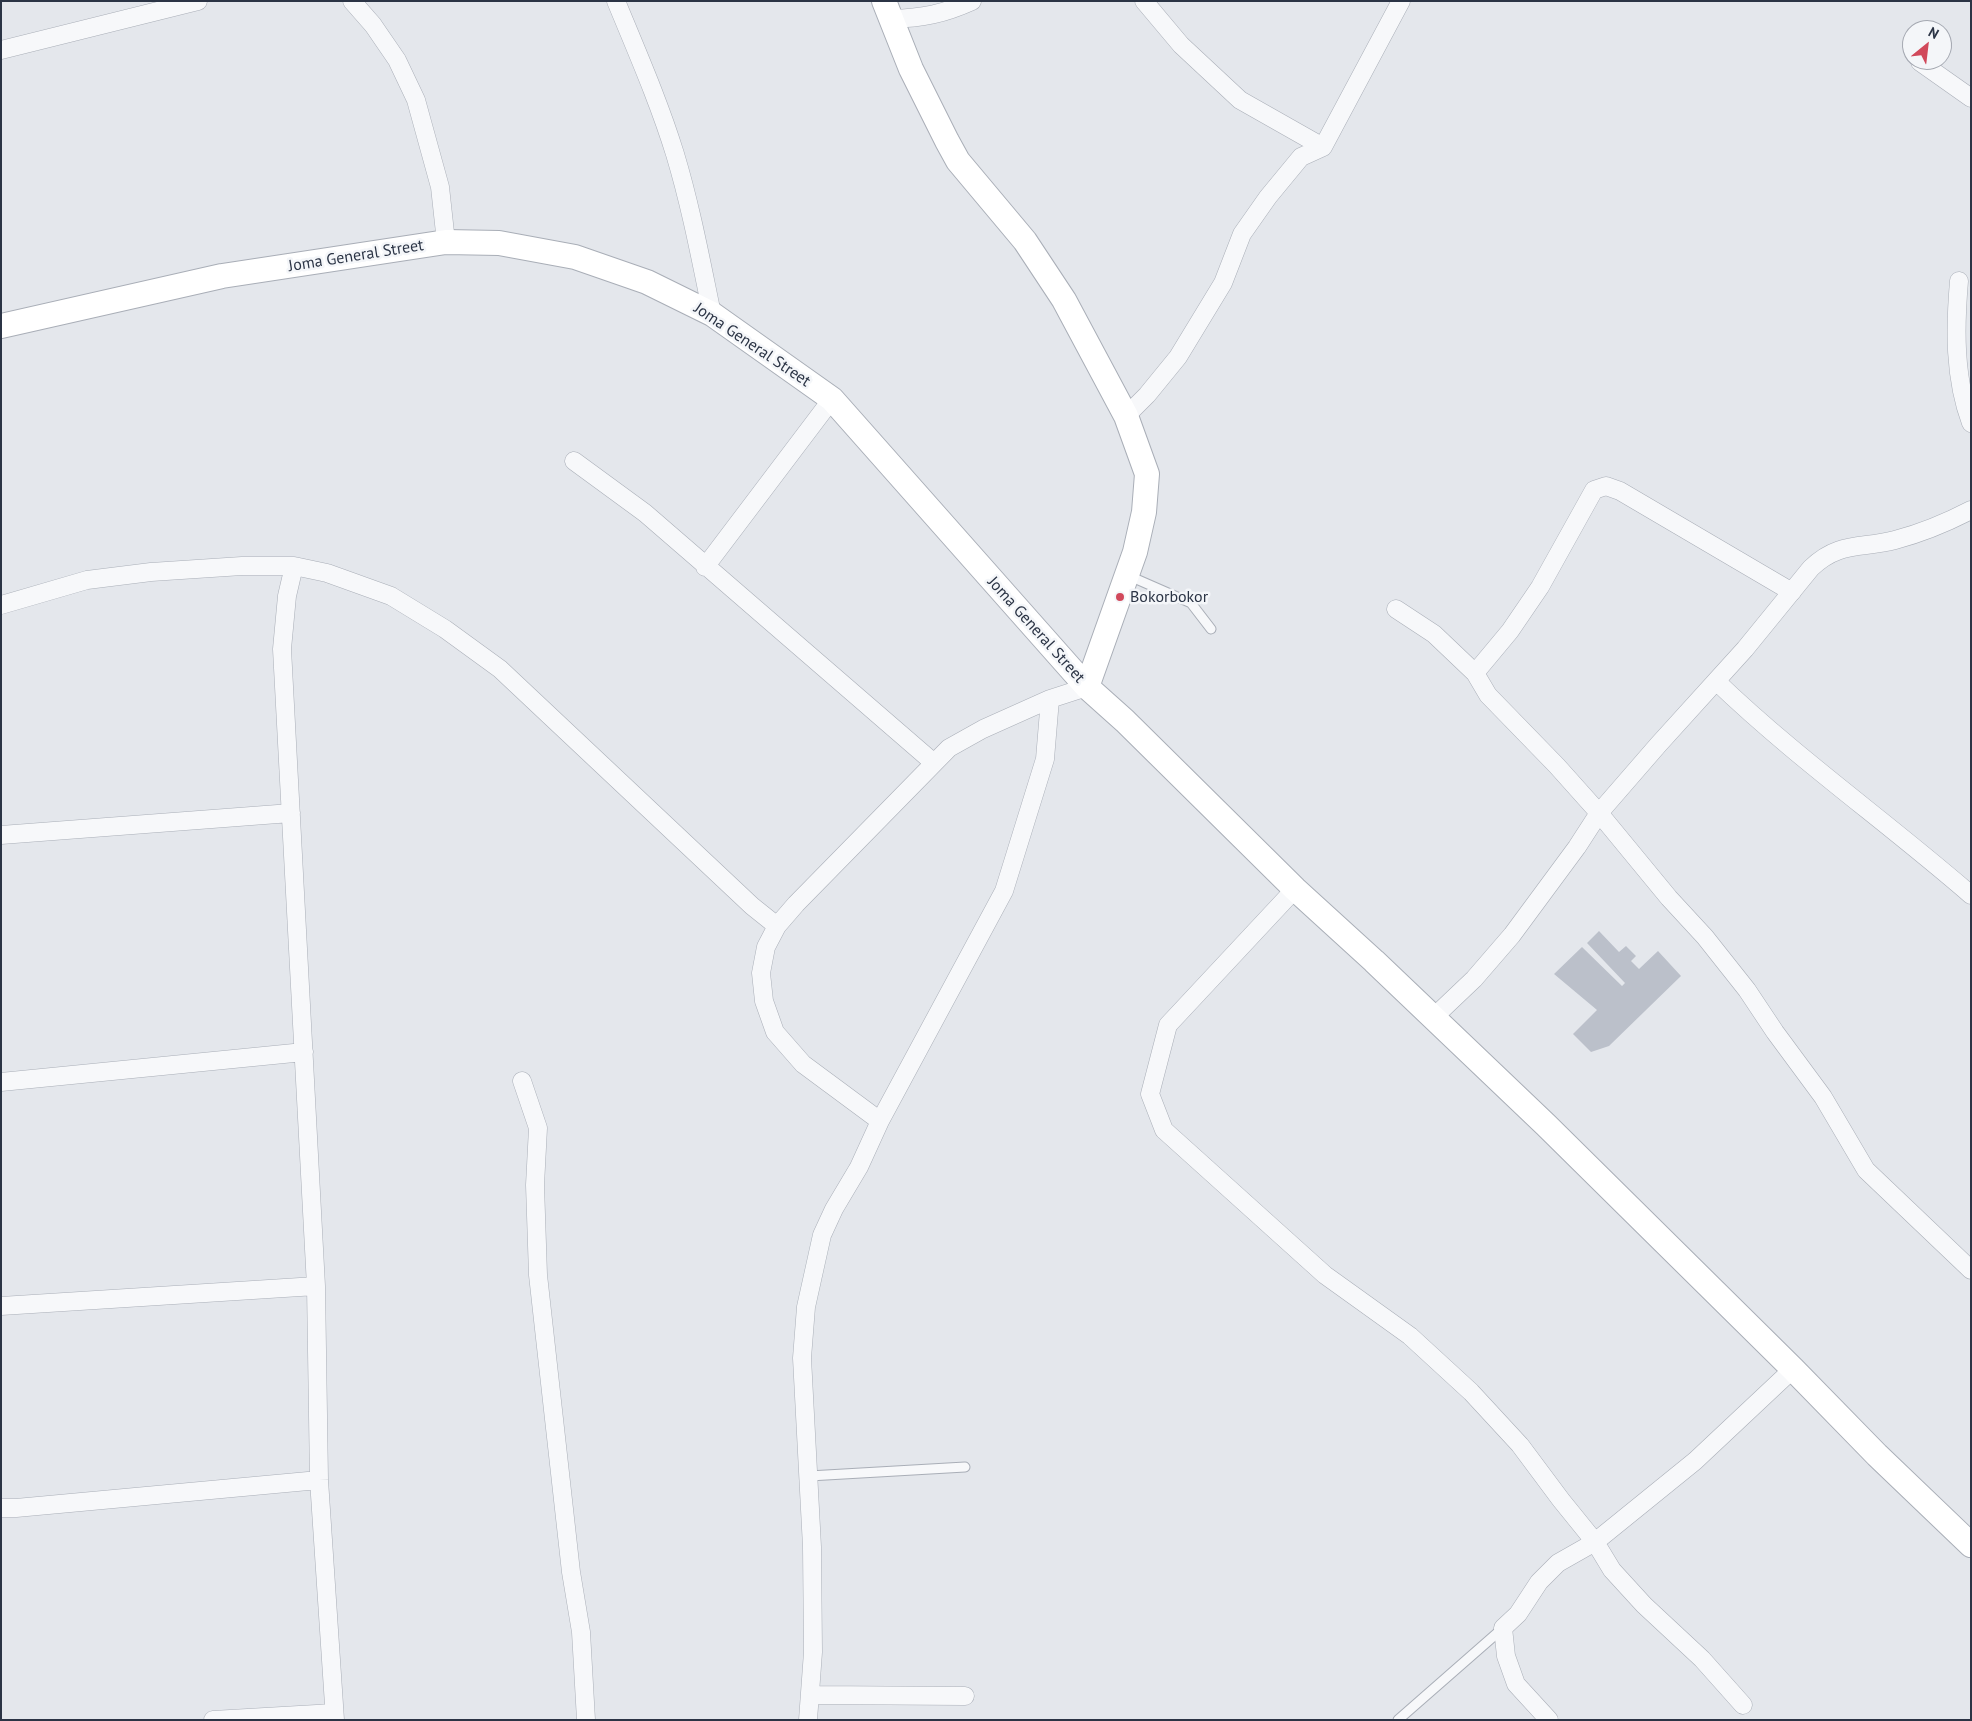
<!DOCTYPE html>
<html>
<head>
<meta charset="utf-8">
<style>
  body { margin:0 }
  #map { position:relative; width:1972px; height:1721px; overflow:hidden; background:#e4e7ec; font-family:"PT Sans",sans-serif }
  canvas { display:block }
  .frame { position:absolute; inset:0; border:2px solid #2b3445; pointer-events:none }
  .north { position:absolute; left:1902px; top:20px; width:50px; height:50px; box-sizing:border-box; background:#f4f6f9; border:1px solid #a4a8b1; border-radius:50%; rotate:29deg; font-size:14px; font-weight:700; line-height:20px; text-align:center; color:#2b3445 }
  .north::after { content:''; display:block; margin:auto; width:18px; height:22px; background:#d1495b; clip-path:polygon(50% 0,100% 100%,50% 72%,0 100%) }
</style>
</head>
<body>
<div id="map">
<canvas width="1972" height="1721"></canvas>
<div class="frame"></div>
<div class="north">N</div>
</div>
<script>
const c = document.querySelector('canvas').getContext('2d');
c.lineJoin = 'round';
function paint(path, color) {
  c.fillStyle = color;
  c.fill(path, 'evenodd');
}
function trace(path, color, width, dash) {
  c.strokeStyle = color;
  c.lineWidth = width;
  c.lineCap = dash ? 'butt' : 'round';
  c.setLineDash(dash || []);
  c.stroke(path);
}
function drawText(font, color, halo, rows, align = 'center') {
  c.font = font + ' "PT Sans",sans-serif';
  c.lineWidth = 5;
  c.setLineDash([]);
  c.textBaseline = 'middle';
  c.strokeStyle = halo;
  c.fillStyle = color;
  for (const [text, x, y, turn = 0] of rows) {
    c.save();
    c.translate(x, y);
    c.rotate((+turn || 0) * Math.PI / 180);
    c.textAlign = isNaN(turn) ? turn : align;
    if (halo) c.strokeText(text, 0, 0);
    c.fillText(text, 0, 0);
    c.restore();
  }
}
const building = new Path2D(`
  M1599,931L1619,952L1626,946L1636,956L1631,961L1639,969L1658,951L1681,976L1609,1046L1591,1052L1573,1034L1597,1010L1554,974L1582,947L1622,986L1625,983L1587,943Z`);
const lane = new Path2D(`
  M1127,575L1191,603L1211,629
  M809,1476L965,1467
  M1398,1720L1503,1628`);
const street = new Path2D(`
  M352,1L373,25L397,60L416,100L440,187L446,242
  M616,1C637,52 659,102 675,154C691,207 701,261 712,314
  M1144,1L1181,45L1240,100L1323,147
  M891,19C923,18 943,14 972,1
  M1,50L198,1
  M1920,62L1971,98
  M1959,281C1955,328 1954,377 1971,423
  M1126,416L1147,395L1178,357L1223,283L1242,234L1268,197L1301,157L1323,147L1401,1
  M574,461L645,513L934,763
  M294,566L287,596L282,649L316,1286L319,1480L335,1720
  M705,567L832,399
  M1,605L87,580L151,572L242,566H294L327,573L391,596L445,629L500,669L752,906L777,926
  M1396,609L1434,634L1475,673L1488,695L1557,766L1599,813L1669,898L1705,937L1747,990L1775,1032L1823,1097L1866,1170L1971,1270
  M1475,673L1510,631L1540,587L1594,490L1606,486L1620,491L1792,592
  M1716,681C1796,758 1887,822 1971,895
  M1,835L291,813
  M1295,889L1168,1025L1150,1094L1164,1130L1325,1275L1410,1336L1471,1392L1520,1445L1561,1500L1595,1542L1612,1570L1644,1605L1702,1659L1743,1705
  M1434,1017L1474,979L1512,935L1577,847L1599,813L1658,745L1745,649L1811,568C1839,541 1861,549 1895,540C1922,533 1946,523 1971,510
  M522,1081L538,1128L535,1185L538,1275L571,1572L581,1632L586,1720
  M1,1082L304,1052
  M880,1121L803,1064L775,1032L764,1001L761,973L766,947L777,926L796,904L949,748L983,729L1050,699
  M1,1306L316,1286
  M1,1508H16L319,1480
  M811,1695L965,1696
  M213,1720L334,1713
  M808,1720L813,1652L812,1547L802,1358L806,1307L822,1235L834,1209L859,1167L880,1121L1004,891L1045,759L1050,699L1087,687
  M1549,1720L1516,1684L1506,1656L1503,1628L1518,1614L1539,1582L1558,1563L1595,1542L1695,1461L1793,1369`);
const secondary = new Path2D(`
  M884,1L911,69L947,141L958,161L1025,241L1064,300L1126,416L1147,474L1144,512L1135,552L1087,687
  M1,326L222,276L446,242L499,243L575,257L647,282L712,314L832,399L1087,687L1125,721L1295,889L1374,961L1546,1125L1793,1369L1877,1455L1971,1545`);
const markers = [
  [1120,597,5,"#d1495b"]
];
const streetNames = [
  ["Joma General Street",356,256,-9],
  ["Joma General Street",752,345,34],
  ["Joma General Street",1036,630,48]
];
const poiNames = [
  ["Bokorbokor",1130,597]
];
paint(building, '#bbc0ca');
trace(lane, '#a9aeb7', 11);
trace(street, '#a9aeb7', 19);
trace(secondary, '#a9aeb7', 26);
trace(lane, '#f7f8fa', 9);
trace(street, '#f7f8fa', 18);
trace(secondary, '#fff', 24);
for (const [x, y, r, color] of markers) {
  const dot = new Path2D();
  dot.arc(x, y, r, 0, 2 * Math.PI);
  c.fillStyle = color;
  c.fill(dot);
  trace(dot, '#f4f6f9', 2);
}
drawText('16px', '#2b3445', '#f4f6f9', streetNames);
drawText('16px', '#2b3445', '#f4f6f9', poiNames, 'left');
</script>
</body>
</html>
